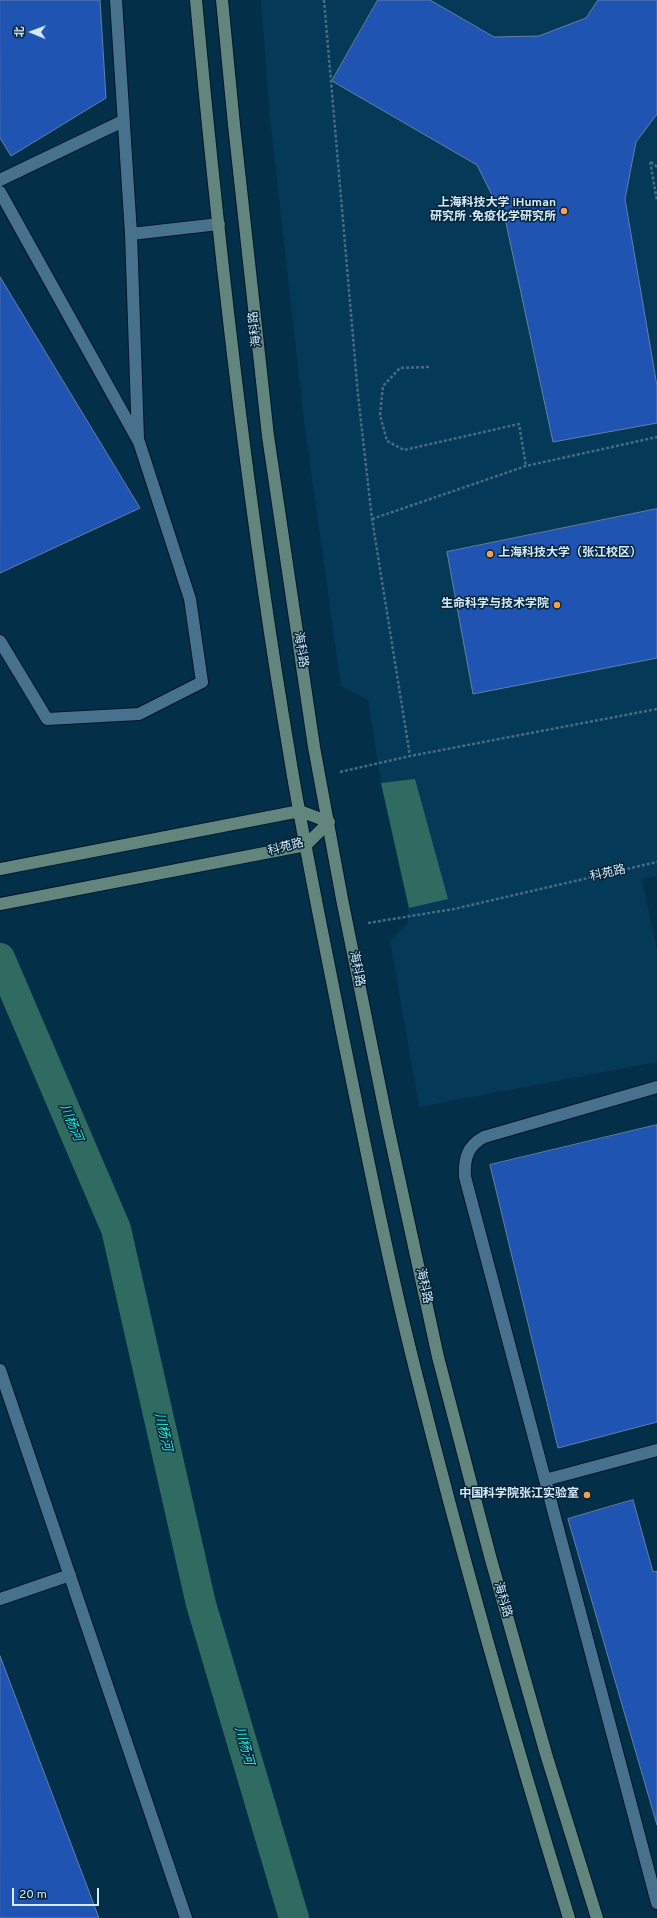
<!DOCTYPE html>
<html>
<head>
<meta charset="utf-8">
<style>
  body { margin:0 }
  #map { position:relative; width:657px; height:1918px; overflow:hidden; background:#032f48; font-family:Overpass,"Noto Sans SC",sans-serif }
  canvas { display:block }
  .north { position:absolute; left:12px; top:12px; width:40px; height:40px; -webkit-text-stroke:3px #052438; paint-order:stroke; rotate:271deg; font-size:11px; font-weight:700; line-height:16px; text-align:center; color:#d4eafa }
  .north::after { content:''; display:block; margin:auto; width:14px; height:18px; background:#d4eafa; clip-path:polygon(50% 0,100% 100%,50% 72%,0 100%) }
  .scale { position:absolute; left:12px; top:1888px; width:87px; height:18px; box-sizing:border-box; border:2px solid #d4eafa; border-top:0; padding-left:5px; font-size:12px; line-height:14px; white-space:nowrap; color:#d4eafa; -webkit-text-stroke:3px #052438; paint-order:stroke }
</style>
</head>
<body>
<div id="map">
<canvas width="657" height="1918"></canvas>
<div class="north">北</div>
<div class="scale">20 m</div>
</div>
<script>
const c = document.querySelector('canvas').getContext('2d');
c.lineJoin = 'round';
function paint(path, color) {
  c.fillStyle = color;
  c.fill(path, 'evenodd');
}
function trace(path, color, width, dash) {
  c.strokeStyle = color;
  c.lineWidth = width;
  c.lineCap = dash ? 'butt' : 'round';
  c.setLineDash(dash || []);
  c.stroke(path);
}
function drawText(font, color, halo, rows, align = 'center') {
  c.font = font + ' Overpass,"Noto Sans SC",sans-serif';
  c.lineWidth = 3;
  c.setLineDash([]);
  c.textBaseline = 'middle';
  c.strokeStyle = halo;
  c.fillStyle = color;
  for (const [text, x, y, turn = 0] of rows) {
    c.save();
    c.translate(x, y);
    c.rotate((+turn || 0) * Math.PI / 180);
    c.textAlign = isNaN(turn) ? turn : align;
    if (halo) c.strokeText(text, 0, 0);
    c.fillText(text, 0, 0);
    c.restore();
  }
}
const built = new Path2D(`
  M261,0H657V876L642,879L657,950V1062L419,1107L390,941L408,923V908L381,783L368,700L341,686L304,421L269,108Z`);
const water = new Path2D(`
  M415,779L448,899L409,908L381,783Z`);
const canal = new Path2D(`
  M0,958L116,1229L201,1604L294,1918`);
const building = new Path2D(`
  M0,0H100L106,98L11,156L0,138Z
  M378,0H430L494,37L539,36L586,18L598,0H657V114L636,142L625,199L657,386V423L553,442L506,223L477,165L332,81Z
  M0,277L140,508L0,573Z
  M657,509V658L473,694L447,552Z
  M657,1125V1422L558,1448L490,1165Z
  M633,1500L653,1572L657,1571V1825L568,1519Z
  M0,1656L99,1918H0Z`);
const path = new Path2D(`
  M324,0L358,395L372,519L410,756
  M657,167L650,161L657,201
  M429,367L400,368L383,386L380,415L387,441L404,450L519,424L526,466
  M372,519L526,466L657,437
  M340,772L410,756L657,709
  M368,923L454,909L657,862`);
const lane = new Path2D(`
  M116,0L131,234L219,224
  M0,180L123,121
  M0,192L139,442L190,599L202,682L139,714L47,719L0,641
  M131,234L138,439
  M0,1599L70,1575`);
const street = new Path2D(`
  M657,1087L484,1137C467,1146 464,1159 465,1177L657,1903
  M0,1370L186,1918
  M545,1480L657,1450`);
const secondary = new Path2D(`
  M196,0C219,251 247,503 289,752C304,846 324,939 342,1032C365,1144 387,1258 415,1369C461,1553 513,1736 569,1918
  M222,0L234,125L268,436L314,747L342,899L388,1127L438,1357L490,1556L546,1754L597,1918
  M0,869L300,811L329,822
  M0,904L306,845L329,822`);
const markers = [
  [564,211,4,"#f9a04c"],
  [490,554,4,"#f9a04c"],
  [557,605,4,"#f9a04c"],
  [587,1495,4,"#f9a04c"]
];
const poiNames = [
  ["上海科技大学 iHuman",556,204],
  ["研究所 · 免疫化学研究所",556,218],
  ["上海科技大学（张江校区）",498,554,"left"],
  ["生命科学与技术学院",549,605],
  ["中国科学院张江实验室",579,1495]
];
const streetNames = [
  ["海科路",256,329,-96],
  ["海科路",300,650,81],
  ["科苑路",286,848,-14],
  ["科苑路",608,874,-13],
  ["海科路",356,969,79],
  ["海科路",423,1286,78],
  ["海科路",502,1600,74]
];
const waterNames = [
  ["川杨河",70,1123,67],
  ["川杨河",162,1432,77],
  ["川杨河",243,1746,74]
];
paint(built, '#043957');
paint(water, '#2f6b61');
trace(canal, '#2f6b61', 30);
paint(building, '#1f54b2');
trace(building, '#687ea5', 1);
trace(lane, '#001629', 14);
trace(street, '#001629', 14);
trace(secondary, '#001629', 14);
trace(path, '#476c82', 2.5, [3, 2]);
trace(lane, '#48718e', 12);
trace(street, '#48718e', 12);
trace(secondary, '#62857e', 12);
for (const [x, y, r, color] of markers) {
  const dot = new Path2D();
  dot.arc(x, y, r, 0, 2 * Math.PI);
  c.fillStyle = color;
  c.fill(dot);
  trace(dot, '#052438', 1.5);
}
drawText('bold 12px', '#d4eafa', '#052438', poiNames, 'right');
drawText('12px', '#d4eafa', '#052438', streetNames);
drawText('italic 13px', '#13eed4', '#052438', waterNames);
</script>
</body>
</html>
